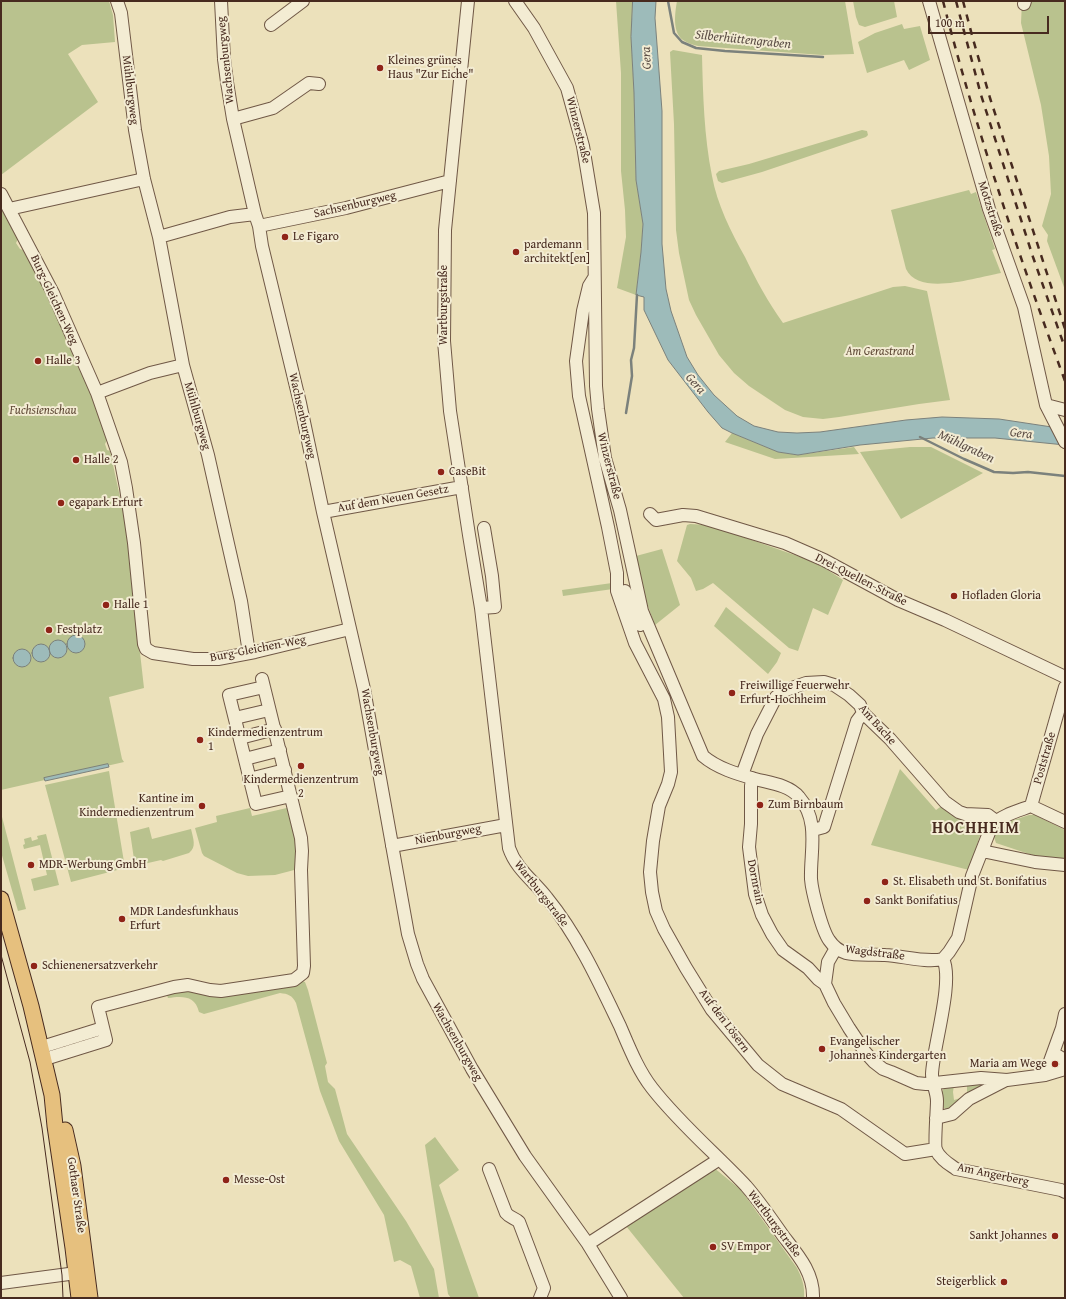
<!DOCTYPE html>
<html>
<head>
<meta charset="utf-8">
<style>
  body { margin:0 }
  #map { position:relative; width:1066px; height:1299px; overflow:hidden; background:#ece1bb; font-family:"Gentium Book Plus",serif }
  canvas { display:block }
  .frame { position:absolute; inset:0; border:2px solid #472a1f; pointer-events:none }
  .scale { position:absolute; left:928px; top:16px; width:121px; height:18px; box-sizing:border-box; border:2px solid #472a1f; border-top:0; padding-left:5px; font-size:12px; line-height:14px; white-space:nowrap; color:#472a1f; -webkit-text-stroke:3px #f3ecd3; paint-order:stroke }
</style>
</head>
<body>
<div id="map">
<canvas width="1066" height="1299"></canvas>
<div class="frame"></div>
<div class="scale">100 m</div>
</div>
<script>
const c = document.querySelector('canvas').getContext('2d');
c.lineJoin = 'round';
function paint(path, color) {
  c.fillStyle = color;
  c.fill(path, 'evenodd');
}
function trace(path, color, width, dash) {
  c.strokeStyle = color;
  c.lineWidth = width;
  c.lineCap = dash ? 'butt' : 'round';
  c.setLineDash(dash || []);
  c.stroke(path);
}
function drawText(font, color, halo, rows, align = 'center') {
  c.font = font + ' "Gentium Book Plus",serif';
  c.lineWidth = 4;
  c.setLineDash([]);
  c.textBaseline = 'middle';
  c.strokeStyle = halo;
  c.fillStyle = color;
  for (const [text, x, y, turn = 0] of rows) {
    c.save();
    c.translate(x, y);
    c.rotate((+turn || 0) * Math.PI / 180);
    c.textAlign = isNaN(turn) ? turn : align;
    if (halo) c.strokeText(text, 0, 0);
    c.fillText(text, 0, 0);
    c.restore();
  }
}
const green = new Path2D(`
  M1,1H109L113,15L115,42L82,45L68,54L98,102L1,175Z
  M616,1H633L631,37L634,93L636,180L643,224L641,252L636,295L617,288L626,237L625,210L621,171V73Z
  M677,1H845L854,54L822,55L698,46C693,45 687,43 683,40C672,32 675,13 677,1Z
  M853,1H894L897,17L865,27L859,25L856,17Z
  M1022,1H1065V290L1047,241L1048,235L1042,226L1051,194L1049,156L1041,105L1021,23Z
  M902,24L904,29L920,26L930,60L909,70L904,60L867,73L858,42L875,33Z
  M673,50L702,55C703,95 704,136 712,176C717,204 731,232 745,257C756,280 768,302 783,323L893,287L905,286L927,291L950,400L919,404L839,417L823,419L803,417L785,410L749,386L734,373L719,355L696,315L689,300L679,253L676,230L674,124L670,52Z
  M862,130L867,131L868,135L866,137L762,172L722,183L718,181L716,174L719,171L749,164Z
  M969,190L971,194L976,192L995,249L992,250L1001,273C977,277 919,297 906,269L891,210Z
  M1,204L18,239L16,243L20,249L23,250L48,296L66,336L65,341L68,347L72,348L91,395L107,440L105,444L107,450L110,451L125,520L144,688L109,697L122,759L124,762L1,790Z
  M732,433L778,452L798,455L854,447L859,454L775,459L725,442Z
  M910,447H931L983,473L901,519L860,452Z
  M690,524L709,525L806,559L823,567L843,580L828,615L813,608L798,651L789,648L713,583L703,589L696,591L691,578L677,561L687,525Z
  M662,549L680,605L655,625L646,601L636,556Z
  M612,583L613,589L563,596L562,590Z
  M726,607L781,653L777,662L768,674L714,626Z
  M900,769L936,810L943,805L985,820L969,870L871,845Z
  M109,771L125,868L71,882L45,785Z
  M291,807L294,822L298,869L275,875L248,876L237,873L204,856L202,853L195,828L217,822L216,816L250,808L252,816Z
  M1,813L26,909L18,911L1,852Z
  M1029,815H1035L1065,830V860L1035,856L996,843L994,837L996,830L998,831L1011,821Z
  M149,827L152,839L191,829C193,838 197,847 189,853L163,861L161,860L135,866L130,832Z
  M46,834L59,885L34,891L31,879L47,875L40,845L24,849L23,845L25,844L24,839L31,837L32,841L38,839L37,836Z
  M302,981L305,982L308,990L327,1063L325,1066L328,1082L335,1089L347,1134L406,1221L434,1269L439,1298H420L411,1266L400,1260L394,1262L384,1215L339,1141L320,1091L296,1003C292,995 288,994 280,993L204,1014L199,1012C195,995 182,996 168,998L166,993Z
  M996,1081L949,1110L941,1107L942,1092L944,1088L954,1085L953,1092L954,1100L967,1096V1085Z
  M435,1137L459,1170L439,1185L479,1298H451L448,1294L425,1145Z
  M713,1167L741,1190L797,1268C802,1278 805,1286 804,1298H684L626,1226Z`);
const water = new Path2D(`
  M633,1H656L655,18L662,111V244L666,289L671,311L687,357L698,375L714,395L737,416L754,426L778,432L797,433L820,432L906,420L942,417L999,419L1065,429V445L995,438H933L860,445L798,455L778,452L732,433L722,428L708,412L668,360L644,310V297L636,295L641,252L643,224L636,180L634,93L631,37Z
  M67 644a9 9 0 1 1 18 0a9 9 0 1 1-18 0Z
  M49 649a9 9 0 1 1 18 0a9 9 0 1 1-18 0Z
  M32 653a9 9 0 1 1 18 0a9 9 0 1 1-18 0Z
  M13 658a9 9 0 1 1 18 0a9 9 0 1 1-18 0Z
  M108,764L109,767L45,781L44,778Z`);
const stream = new Path2D(`
  M668,1L674,33L682,42L696,48L725,51L823,57
  M626,413L632,376L631,360L634,348L637,295
  M920,437L964,459L994,472L1013,473L1028,472L1065,476`);
const minor = new Path2D(`
  M117,1L121,13L135,130L144,179L159,237L183,365L208,455L226,535L241,601L249,653
  M221,1L224,59L227,82L233,119L255,214L259,226L262,246L300,403L323,512L364,689L408,934L417,964L423,979L472,1069L525,1156L588,1244L621,1298
  M468,1L445,230L444,341L450,411L469,535L481,608L509,848C516,869 534,881 547,898C578,936 599,982 620,1026C629,1047 638,1070 652,1088C680,1124 715,1153 746,1186C760,1202 772,1220 784,1237C798,1255 814,1273 813,1298
  M515,1L534,28L567,88L583,146L594,213L596,386L598,409L605,458L620,510L642,611L703,756C717,768 737,774 755,779C770,783 789,785 799,797C820,821 810,852 811,879C812,892 822,930 829,940C833,946 839,951 846,953C857,956 874,954 885,955C903,956 926,963 943,959L949,952L958,938L972,876L992,825C1002,815 1018,811 1031,806L1065,822
  M929,1L989,209L1024,307L1046,405L1065,442
  M1024,4L1025,1
  M271,25L303,1
  M233,119L273,108L309,83L319,84
  M1,194L53,293L97,393L121,462L126,488L134,543L144,644L146,649L153,653L193,659H218L255,652L350,629
  M9,209L144,179
  M259,226L346,208L450,181
  M159,237L230,217L255,214
  M594,278L589,286L583,311L576,361L579,396L608,527L617,573V591L635,643L664,699L668,717L671,772L668,784L659,806L653,841L650,872L652,892L656,911L664,929L686,968L712,1010L758,1065L782,1084L841,1109L905,1154L936,1149
  M97,393L150,373L183,365
  M1046,405L1065,410
  M323,512L462,487
  M650,514L656,520L683,515L696,516L785,543L824,560L898,600L945,620L1065,677
  M625,591L640,625
  M481,608L495,607L492,576L484,528
  M264,687L229,695L256,804L291,796
  M235,718L269,710
  M240,738L275,729
  M245,759L280,750
  M742,775L757,734L776,697L786,690L806,683L824,682L834,685L849,695L860,705L863,713L890,739L945,802L959,812L965,814L988,815L996,821
  M752,778L751,786V824L749,847L755,894L762,915L772,934L783,950L808,968L818,979L825,984L834,1003L849,1028L865,1052L874,1062L883,1069L891,1072L916,1083L926,1084L981,1078L1007,1080L1045,1075L1065,1069
  M249,779L285,770
  M1031,806L1065,687
  M813,830L824,827L857,721L863,713
  M392,846L506,825
  M982,851L1035,862L1065,865
  M943,959C954,981 933,1047 932,1074C932,1084 937,1092 937,1101C937,1110 934,1145 936,1150C940,1159 949,1164 956,1169L1061,1190L1065,1192
  M825,984L828,962L836,948
  M42,1047L103,1028
  M1053,1053L1065,1060
  M45,1059L106,1040L98,1007L174,987L188,985L210,990L221,991L294,980L303,973L304,966L301,870L302,851L301,838L262,679
  M1045,1075L1062,1028L1065,1014
  M936,1118L952,1114L969,1099L1006,1080
  M489,1169L506,1213C510,1218 515,1218 519,1222L544,1288L540,1298
  M588,1244L718,1160
  M1,1283L84,1272`);
const major = new Path2D(`
  M1,899L31,1006L52,1095L55,1126L73,1248L79,1298
  M65,1130L73,1166L90,1298`);
const tram = new Path2D(`
  M1,955L30,1062L42,1128L62,1275L63,1298`);
const rail = new Path2D(`
  M943,1C976,130 1019,256 1065,381
  M956,1L981,95L1033,257L1065,348
  M963,1L973,39L990,98L1065,329`);
const markers = [
  [380,68,4,"#8f2418"],
  [285,237,4,"#8f2418"],
  [516,252,4,"#8f2418"],
  [38,361,4,"#8f2418"],
  [76,460,4,"#8f2418"],
  [441,472,4,"#8f2418"],
  [61,503,4,"#8f2418"],
  [954,596,4,"#8f2418"],
  [106,605,4,"#8f2418"],
  [49,630,4,"#8f2418"],
  [732,693,4,"#8f2418"],
  [200,740,4,"#8f2418"],
  [301,766,4,"#8f2418"],
  [760,805,4,"#8f2418"],
  [202,806,4,"#8f2418"],
  [31,865,4,"#8f2418"],
  [885,882,4,"#8f2418"],
  [867,901,4,"#8f2418"],
  [122,919,4,"#8f2418"],
  [34,966,4,"#8f2418"],
  [822,1049,4,"#8f2418"],
  [1055,1064,4,"#8f2418"],
  [226,1180,4,"#8f2418"],
  [1055,1236,4,"#8f2418"],
  [713,1247,4,"#8f2418"],
  [1004,1282,4,"#8f2418"]
];
const streetNames = [
  ["Wachsenburgweg",226,60,-96],
  ["Mühlburgweg",130,90,83],
  ["Winzerstraße",578,130,76],
  ["Sachsenburgweg",355,205,-13],
  ["Motzstraße",990,209,72],
  ["Burg-Gleichen-Weg",54,300,65],
  ["Wartburgstraße",444,305,-90],
  ["Mühlburgweg",197,416,74],
  ["Wachsenburgweg",302,416,77],
  ["Winzerstraße",609,466,76],
  ["Auf dem Neuen Gesetz",393,499,-10],
  ["Drei-Quellen-Straße",861,580,27],
  ["Burg-Gleichen-Weg",258,649,-11],
  ["Am Bache",877,725,48],
  ["Wachsenburgweg",372,732,80],
  ["Poststraße",1045,758,-74],
  ["Nienburgweg",448,835,-11],
  ["Dornrain",755,882,79],
  ["Wartburgstraße",541,894,52],
  ["Wagdstraße",875,953,7],
  ["Auf den Lösern",724,1021,53],
  ["Wachsenburgweg",457,1042,60],
  ["Am Angerberg",993,1175,12],
  ["Gothaer Straße",76,1195,82],
  ["Wartburgstraße",774,1224,53]
];
const poiNames = [
  ["Kleines grünes",388,61],
  ["Haus \"Zur Eiche\"",388,75],
  ["Le Figaro",293,237],
  ["pardemann",524,245],
  ["architekt[en]",524,259],
  ["Halle 3",46,361],
  ["Halle 2",84,460],
  ["CaseBit",449,472],
  ["egapark Erfurt",69,503],
  ["Hofladen Gloria",962,596],
  ["Halle 1",114,605],
  ["Festplatz",57,630],
  ["Freiwillige Feuerwehr",740,686],
  ["Erfurt-Hochheim",740,700],
  ["Kindermedienzentrum",208,733],
  ["1",208,747],
  ["Kindermedienzentrum",301,780,"center"],
  ["2",301,794,"center"],
  ["Kantine im",194,799,"right"],
  ["Kindermedienzentrum",194,813,"right"],
  ["Zum Birnbaum",768,805],
  ["MDR-Werbung GmbH",39,865],
  ["St. Elisabeth und St. Bonifatius",893,882],
  ["Sankt Bonifatius",875,901],
  ["MDR Landesfunkhaus",130,912],
  ["Erfurt",130,926],
  ["Schienenersatzverkehr",42,966],
  ["Evangelischer",830,1042],
  ["Johannes Kindergarten",830,1056],
  ["Maria am Wege",1047,1064,"right"],
  ["Messe-Ost",234,1180],
  ["Sankt Johannes",1047,1236,"right"],
  ["SV Empor",721,1247],
  ["Steigerblick",996,1282,"right"]
];
const parkNames = [
  ["Am Gerastrand",880,352],
  ["Fuchsienschau",43,411]
];
const waterNames = [
  ["Silberhüttengraben",743,40,6],
  ["Gera",647,58,-92],
  ["Gera",695,384,48],
  ["Gera",1021,434,6],
  ["Mühlgraben",966,447,25]
];
const districtNames = [
  ["HOCHHEIM",976,829]
];
paint(green, '#b9c28e');
paint(water, '#9dbbba');
trace(water, '#7b817c', 1);
trace(stream, '#7b817c', 2.5);
trace(minor, '#705846', 14);
trace(major, '#472a1f', 17);
trace(minor, '#f3ecd3', 12);
trace(major, '#e6c07e', 15);
trace(tram, '#472a1f', 1);
trace(rail, '#472a1f', 2.5, [7, 7]);
for (const [x, y, r, color] of markers) {
  const dot = new Path2D();
  dot.arc(x, y, r, 0, 2 * Math.PI);
  c.fillStyle = color;
  c.fill(dot);
  trace(dot, '#f3ecd3', 1.5);
}
drawText('12px', '#472a1f', '#f3ecd3', streetNames);
drawText('12px', '#472a1f', '#f3ecd3', poiNames, 'left');
drawText('italic 12px', '#5e4835', '#f3ecd3', parkNames);
drawText('italic 13px', '#5c4e46', '#f3ecd3', waterNames);
c.letterSpacing = '1px';
drawText('bold 16px', '#472a1f', '#f3ecd3', districtNames);
c.letterSpacing = '0px';
</script>
</body>
</html>
